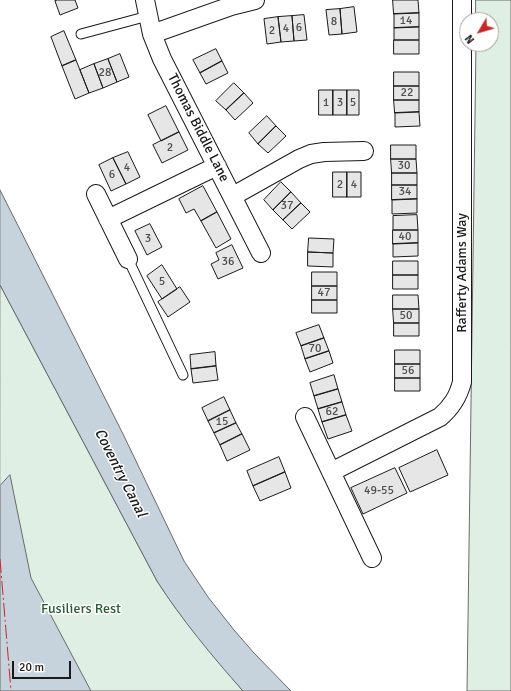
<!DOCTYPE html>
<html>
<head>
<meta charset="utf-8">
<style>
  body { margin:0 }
  #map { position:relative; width:511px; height:691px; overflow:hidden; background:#fff; font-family:Signika,sans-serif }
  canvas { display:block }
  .north { position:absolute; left:459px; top:12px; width:40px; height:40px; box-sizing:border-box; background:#fff; border:1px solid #a3a3a3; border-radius:50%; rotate:232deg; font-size:11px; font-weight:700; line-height:16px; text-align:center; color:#1a1a1a }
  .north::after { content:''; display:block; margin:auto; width:14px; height:18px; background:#c62828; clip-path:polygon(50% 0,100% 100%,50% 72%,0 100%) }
  .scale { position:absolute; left:12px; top:661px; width:59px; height:18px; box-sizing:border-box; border:2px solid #1a1a1a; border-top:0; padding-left:5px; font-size:12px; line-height:14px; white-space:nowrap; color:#1a1a1a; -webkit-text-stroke:3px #fff; paint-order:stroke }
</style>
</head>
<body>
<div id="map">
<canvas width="511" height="691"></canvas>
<div class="north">N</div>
<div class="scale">20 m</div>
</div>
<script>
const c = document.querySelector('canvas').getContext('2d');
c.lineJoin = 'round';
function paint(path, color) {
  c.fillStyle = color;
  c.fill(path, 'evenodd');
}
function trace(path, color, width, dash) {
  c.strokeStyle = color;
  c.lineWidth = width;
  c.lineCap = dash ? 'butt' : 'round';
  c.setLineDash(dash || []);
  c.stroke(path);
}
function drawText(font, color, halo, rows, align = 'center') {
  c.font = font + ' Signika,sans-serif';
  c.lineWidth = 3;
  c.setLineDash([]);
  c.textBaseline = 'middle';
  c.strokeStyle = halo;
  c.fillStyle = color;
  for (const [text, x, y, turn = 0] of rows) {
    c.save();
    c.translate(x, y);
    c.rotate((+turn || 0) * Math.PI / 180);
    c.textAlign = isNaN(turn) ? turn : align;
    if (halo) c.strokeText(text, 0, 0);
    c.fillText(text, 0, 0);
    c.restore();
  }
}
const green = new Path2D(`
  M476,0H511V691H467L476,44H491V20H476Z
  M0,285L157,581C182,620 213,655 243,691H0Z`);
const water = new Path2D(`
  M0,190L123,434L184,561L208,597L234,630L254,653L291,691H243C212,656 182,620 157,581L0,285Z
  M10,475L31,578L91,691H0V486Z`);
const building = new Path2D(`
  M58,0H75L78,8L60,15L55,1Z
  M393,0H418L419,13L394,14Z
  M354,7L357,32L342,34L340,9Z
  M340,9L342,34L329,35L326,10Z
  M419,13V27L394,28V14Z
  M304,15L307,40L294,41L292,16Z
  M292,16L294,41L281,42L278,17Z
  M278,17L281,42L267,44L264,19Z
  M419,27V40H394V28Z
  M64,31L76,60L62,66L51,37Z
  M394,40H419V54H394Z
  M216,49L222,61L200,73L193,60Z
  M120,54L129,77L117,82L108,59Z
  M108,59L117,82L103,88L94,64Z
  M76,60L89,93L75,99L62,66Z
  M222,61L228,73L206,84L200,73Z
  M94,64L103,88L89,93L80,70Z
  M394,72H419V86H394Z
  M234,83L244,93L226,110L216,101Z
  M394,86H419V100H394Z
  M319,90H333V115H319Z
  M333,90H347V115H333Z
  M347,90H359V115H347Z
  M244,93L253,103L235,120L226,110Z
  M394,100H419V112L395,113Z
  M166,106L179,132L161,141L148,115Z
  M419,112L420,126L395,127V113Z
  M267,116L276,126L258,144L249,133Z
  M276,126L286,136L268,153L258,144Z
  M179,132L188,150L162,163L153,145Z
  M391,145H416V159H391Z
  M128,152L140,177L126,184L113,158Z
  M113,158L126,184L111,191L99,165Z
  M391,159H416L417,173H392Z
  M333,172H347V197H333Z
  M347,172H361V197H347Z
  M392,173H417V185H392Z
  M281,182L291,192L273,210L264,200Z
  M392,185H417V199L392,200Z
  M203,186L217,212L201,221L194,209L186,213L179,199Z
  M291,192L301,203L283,220L273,210Z
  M417,199V213L392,214V200Z
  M301,203L310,212L292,229L283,220Z
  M217,212L231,239L216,248L201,221Z
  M417,215L418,230H393V216Z
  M150,224L162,247L147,255L135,231Z
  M393,230H418V243L393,244Z
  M309,238L334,239L333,253L308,252Z
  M418,243V256L393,257V244Z
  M232,245L243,268L218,279L211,264L219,260L216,253Z
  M308,252L333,253V267L308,266Z
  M393,261H418V275H393Z
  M162,265L177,289L162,299L147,276Z
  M312,272H337V286H312Z
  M393,275H418V289H393Z
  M312,286H337V300H312Z
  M180,287L190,302L168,317L158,302Z
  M393,295H418L419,309H393Z
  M312,300H337V313H312Z
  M393,309H419V323H394Z
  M394,323H419V336H394Z
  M319,325L324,338L301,346L296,333Z
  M324,338L329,351L305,359L301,346Z
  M395,350H420V364H395Z
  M329,351L333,363L310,372L305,359Z
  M215,352L216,366L191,369L190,355Z
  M395,364H420V378H395Z
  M216,366L218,380L193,383L191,369Z
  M334,375L338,389L314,396L310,383Z
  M395,378H420V391H395Z
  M338,389L342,402L318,409L314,396Z
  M224,397L230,410L208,421L202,408Z
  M342,402L346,415L322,422L318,409Z
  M230,410L236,423L214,433L208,421Z
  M346,415L352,431L328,439L322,422Z
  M236,423L242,434L220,445L214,433Z
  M242,434L250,450L227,461L220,445Z
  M437,450L448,475L410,492L399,468Z
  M279,457L285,472L253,486L247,471Z
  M395,468L407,493L363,514L351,488Z
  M285,472L291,488L260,501L253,486Z`);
const service = new Path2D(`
  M81,34L148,16
  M128,259L183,375`);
const minor = new Path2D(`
  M145,0L152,34L162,59L261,253
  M152,34L231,6L255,0
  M96,194L128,259
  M233,196L299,159L311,154L324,152L364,151
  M108,219L217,166
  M305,417L372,558
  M331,472L440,417C452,407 458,397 462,382V0`);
const power = new Path2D(`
  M0,559L11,691`);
const numberNames = [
  ["14",406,21],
  ["8",334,22],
  ["6",299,28],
  ["4",286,29],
  ["2",272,31],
  ["28",105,73],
  ["22",407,93],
  ["1",326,103],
  ["3",340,103],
  ["5",353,103],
  ["2",170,148],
  ["30",404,166],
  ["4",127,168],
  ["6",112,175],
  ["2",340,185],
  ["4",354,185],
  ["34",405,192],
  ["37",287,206],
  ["40",405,237],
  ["3",148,239],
  ["36",228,262],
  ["5",162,282],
  ["47",324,293],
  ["50",406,316],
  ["70",315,349],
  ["56",408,371],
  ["62",332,412],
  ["15",222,422],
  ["49-55",379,491]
];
const streetNames = [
  ["Thomas Biddle Lane",198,128,63],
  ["Rafferty Adams Way",462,273,-90]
];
const parkNames = [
  ["Fusiliers Rest",81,609]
];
const waterNames = [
  ["Coventry Canal",120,473,63]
];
paint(green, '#e0efe3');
trace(green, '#6a6a6a', 1);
paint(water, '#c6d2dc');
trace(water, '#6a6a6a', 1);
paint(building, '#e6e6e6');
trace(building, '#1a1a1a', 1);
trace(service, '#1a1a1a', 11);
trace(minor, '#1a1a1a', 20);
trace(service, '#fff', 9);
trace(minor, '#fff', 18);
trace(power, '#c62828', 1, [14, 3, 2, 3]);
drawText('12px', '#4d4d4d', null, numberNames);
drawText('14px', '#1a1a1a', '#fff', streetNames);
drawText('14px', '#2b5a34', '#fff', parkNames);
drawText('italic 15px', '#1a1a1a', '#fff', waterNames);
</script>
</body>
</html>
